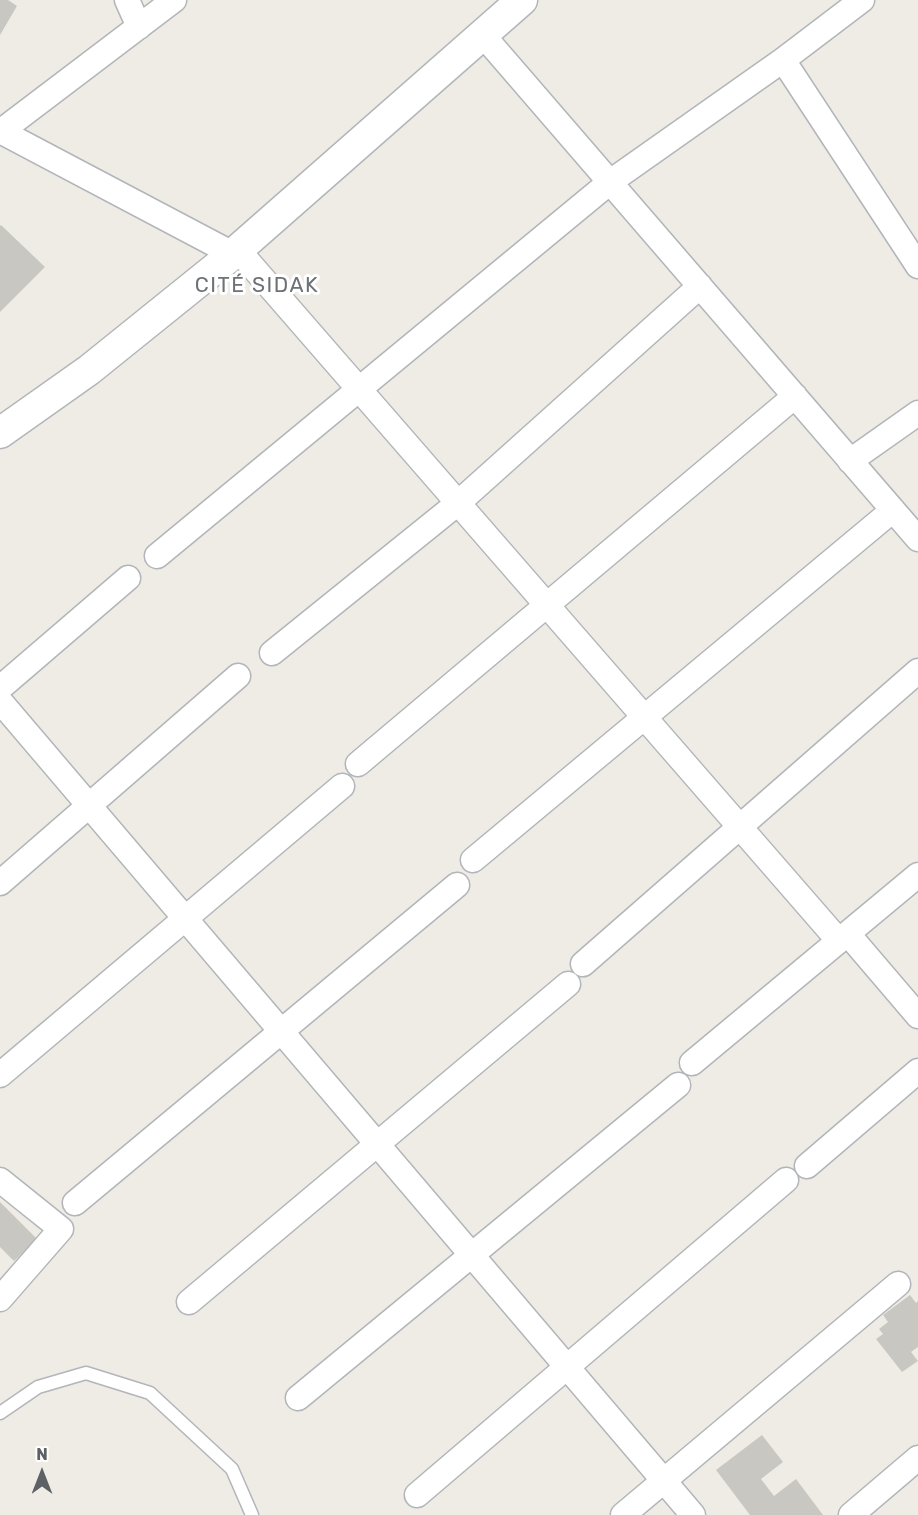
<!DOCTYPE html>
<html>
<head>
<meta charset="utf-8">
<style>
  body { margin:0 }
  #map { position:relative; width:918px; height:1515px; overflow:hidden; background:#eeece5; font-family:Rubik,sans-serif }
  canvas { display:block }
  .north { position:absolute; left:12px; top:1443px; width:60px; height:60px; -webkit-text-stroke:4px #fff; paint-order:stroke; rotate:0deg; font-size:16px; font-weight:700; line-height:24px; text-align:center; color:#5d6064 }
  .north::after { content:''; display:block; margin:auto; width:21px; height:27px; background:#5d6064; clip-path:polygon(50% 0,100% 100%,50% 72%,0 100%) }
</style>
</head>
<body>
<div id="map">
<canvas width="918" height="1515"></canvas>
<div class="north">N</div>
</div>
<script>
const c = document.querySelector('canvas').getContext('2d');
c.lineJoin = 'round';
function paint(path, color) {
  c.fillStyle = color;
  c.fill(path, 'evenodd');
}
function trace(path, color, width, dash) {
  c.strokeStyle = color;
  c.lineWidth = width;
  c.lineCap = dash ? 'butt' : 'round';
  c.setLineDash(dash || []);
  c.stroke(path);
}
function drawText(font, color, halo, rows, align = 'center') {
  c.font = font + ' Rubik,sans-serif';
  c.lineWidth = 6;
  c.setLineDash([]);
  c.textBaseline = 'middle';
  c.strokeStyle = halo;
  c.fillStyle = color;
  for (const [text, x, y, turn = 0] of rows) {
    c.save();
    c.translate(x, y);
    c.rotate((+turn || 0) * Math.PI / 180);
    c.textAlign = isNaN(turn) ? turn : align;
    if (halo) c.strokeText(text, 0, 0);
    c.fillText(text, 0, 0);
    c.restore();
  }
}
const building = new Path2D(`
  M0,0H8L17,6L0,35Z
  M1,225L45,267L0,312V226Z
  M0,1202L37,1239L14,1261L0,1247Z
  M910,1295L916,1303L918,1301V1347L911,1352L918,1361L902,1372L876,1339L883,1334L879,1329L888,1322L883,1315Z
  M762,1435L783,1462L761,1479L774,1496L796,1479L823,1515H750L716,1470Z`);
const service = new Path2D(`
  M0,1413L38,1387L86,1373L150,1393L232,1469L252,1515`);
const minor = new Path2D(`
  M127,0L139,27
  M482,34L918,539
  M783,60L918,266
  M0,131L233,254
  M0,132L174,0
  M238,250L839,941
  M850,461L918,413
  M157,556L610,182L783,60L862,0
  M272,653L458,503L700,286
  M0,688L128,578
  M0,701L693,1515
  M358,764L795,396
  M473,860L893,510
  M0,883L238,676
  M848,934L918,1016
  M583,964L918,671
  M692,1063L918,875
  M0,1075L342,786
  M807,1166L918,1071
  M0,1180L61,1229L0,1299
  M75,1203L457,885
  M189,1302L568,984
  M298,1398L678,1085
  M417,1495L786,1180
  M623,1515L898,1284
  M851,1515L918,1458`);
const tertiary = new Path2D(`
  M0,433L89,370L233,254L522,0`);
const quarterNames = [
  ["CITÉ SIDAK",257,286]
];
paint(building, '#c9c7c2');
trace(service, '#b2b5b9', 15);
trace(minor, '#b2b5b9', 27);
trace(tertiary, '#b2b5b9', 33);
trace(service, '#fff', 12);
trace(minor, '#fff', 24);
trace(tertiary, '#fff', 30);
c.letterSpacing = '1.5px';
drawText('21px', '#6e7276', '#fff', quarterNames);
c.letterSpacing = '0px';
</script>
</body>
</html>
